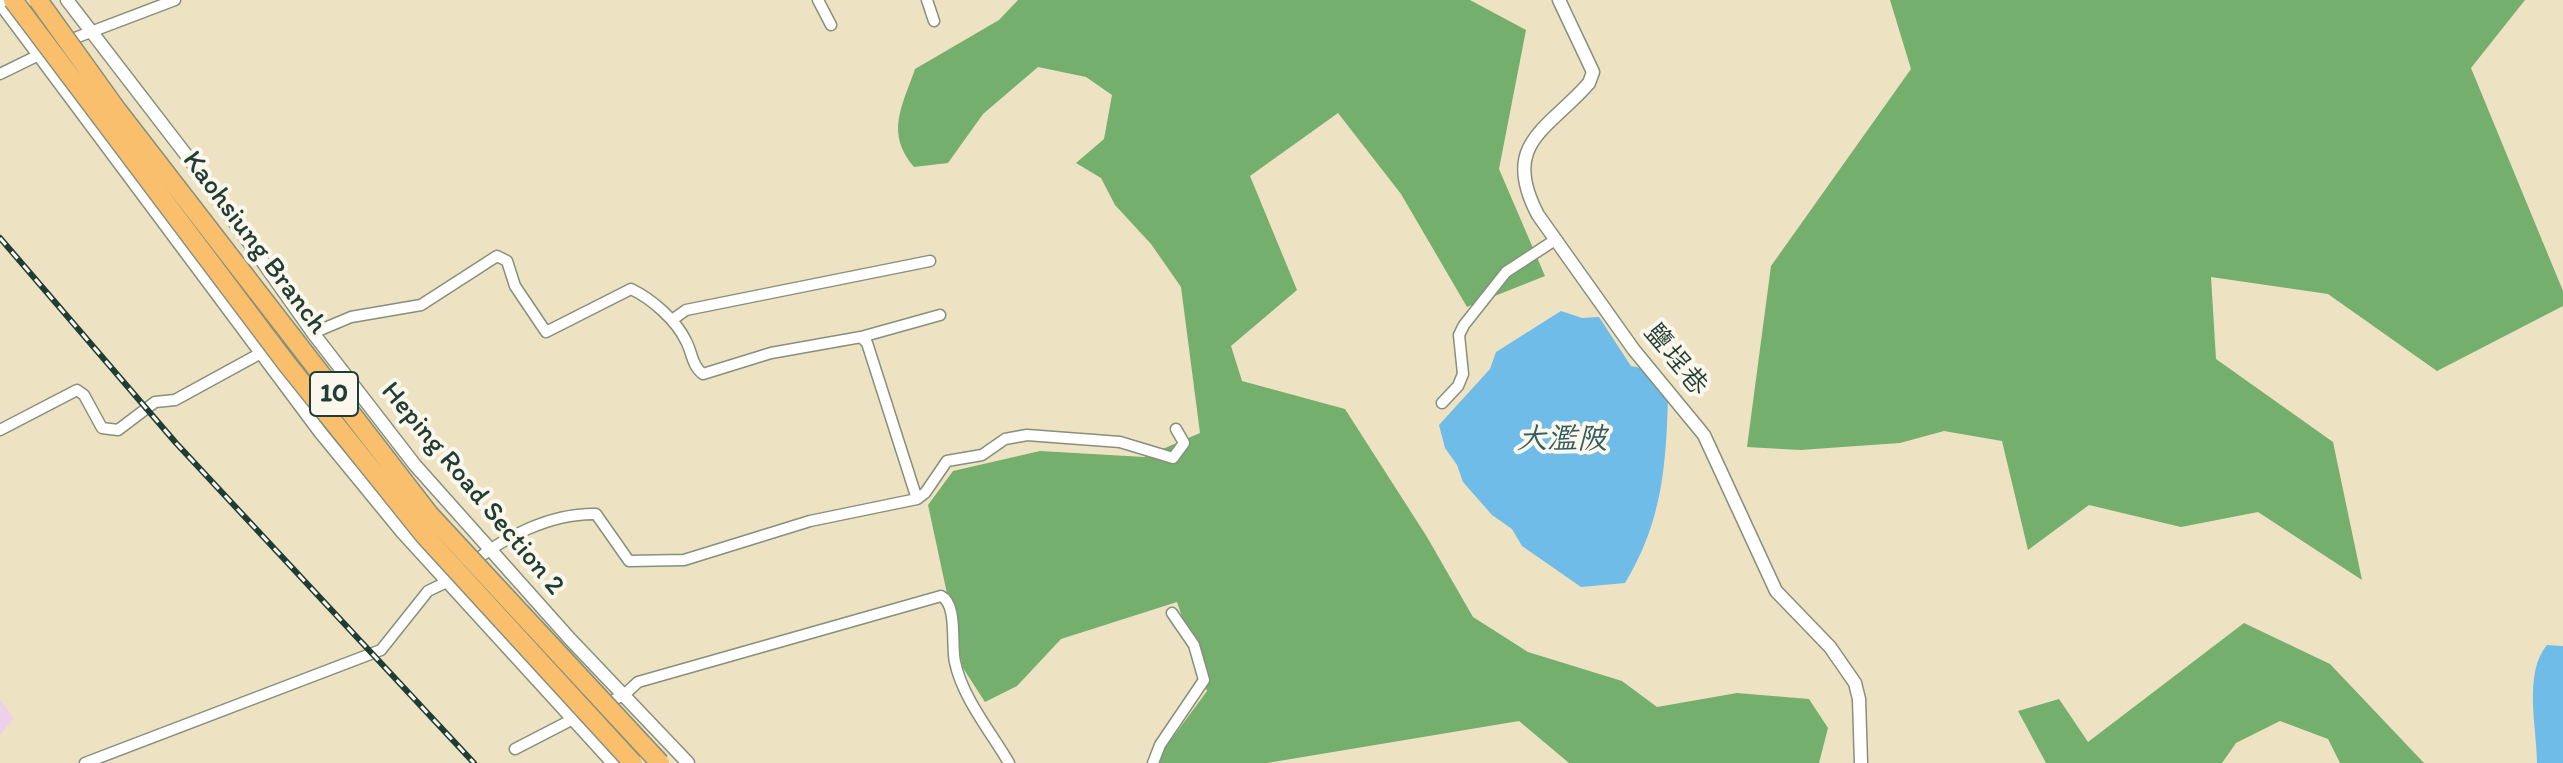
<!DOCTYPE html>
<html>
<head>
<meta charset="utf-8">
<style>
  body { margin:0 }
  canvas { display:block; background:#ede2c2 }
</style>
</head>
<body>
<canvas width="2563" height="763"></canvas>
<script>
const c = document.querySelector('canvas').getContext('2d');
c.lineJoin = 'round';
function paint(path, color) {
  c.fillStyle = color;
  c.fill(path, 'evenodd');
}
function trace(path, color, width, dash) {
  c.strokeStyle = color;
  c.lineWidth = width;
  c.lineCap = dash ? 'butt' : 'round';
  c.setLineDash(dash || []);
  c.stroke(path);
}
function drawText(font, color, halo, rows, align = 'center') {
  c.font = font + ' Itim,"LXGW WenKai TC",sans-serif';
  c.lineWidth = 8;
  c.setLineDash([]);
  c.textBaseline = 'middle';
  c.strokeStyle = halo;
  c.fillStyle = color;
  for (const [text, x, y, turn = 0] of rows) {
    c.save();
    c.translate(x, y);
    c.rotate((+turn || 0) * Math.PI / 180);
    c.textAlign = isNaN(turn) ? turn : align;
    if (halo) c.strokeText(text, 0, 0);
    c.fillText(text, 0, 0);
    c.restore();
  }
}
const built = new Path2D(`
  M0,700L14,718L0,735Z`);
const forest = new Path2D(`
  M1018,0H1470L1526,30L1499,169L1545,276L1467,307L1401,194L1338,113L1250,176L1297,290L1231,346L1242,381L1345,409L1427,537L1473,617L1528,652L1622,681L1657,707L1737,693L1809,699L1828,728L1819,763H1569L1519,721L1267,763H1154L1207,691L1177,602L1061,639L1017,686L985,702L963,668L928,505L953,471L1040,451L1144,457L1200,433L1181,287L1151,244L1115,205L1101,178L1076,163L1104,139L1112,95L1086,77L1038,67L983,114L948,163L914,167C885,133 902,107 915,69L999,20Z
  M1890,0H2525L2471,68L2563,291V306L2437,371L2328,294L2211,277L2216,359L2333,442L2362,580L2258,512L2181,527L2089,505L2028,550L2002,441L1944,431L1900,443L1800,450L1747,447L1771,266L1911,69Z
  M2244,623L2330,664L2424,763H2340L2328,739L2280,721L2236,743L2222,763H2046L2018,711L2059,699L2088,742Z`);
const water = new Path2D(`
  M1561,311L1582,318L1599,317L1631,366L1646,369L1668,397C1666,467 1662,522 1625,583L1581,587L1522,546L1512,529L1492,515L1463,482L1457,465L1445,448L1439,425L1490,369L1496,352Z
  M2547,645L2563,646V763H2537C2537,728 2523,673 2547,645Z`);
const minor = new Path2D(`
  M818,0L831,25
  M927,0L934,21
  M67,41L175,0
  M0,74L45,52
  M672,320L686,310L930,261
  M313,333L351,317L421,305L497,256L507,261L515,286L546,332L631,289C652,299 676,320 686,341C692,352 692,366 703,374L771,353L861,337L940,315
  M861,337L867,343L917,499
  M1442,403L1458,386L1463,374L1459,335L1464,325L1506,272L1555,240
  M0,430L77,390L84,395L102,428L118,430L155,402L175,400L261,353
  M470,565C503,537 551,513 596,514L629,561L684,560L810,521L917,499L925,493L947,461L982,455L1005,439L1027,435L1120,442L1173,458L1184,443L1176,429
  M603,705L624,695L638,682L941,596C958,604 951,645 955,662C962,697 991,732 1009,763
  M515,749L577,717
  M85,763L381,650L428,591L451,580
  M1153,763L1160,745L1204,680L1194,645L1172,613`);
const tertiary = new Path2D(`
  M67,0L197,169L313,333L415,465L570,639L688,763
  M1559,0L1593,72L1589,83C1548,130 1500,143 1538,215L1634,350L1704,435L1776,591L1830,647L1855,683L1859,699L1861,763
  M0,3L320,432L402,532L613,763`);
const rail = new Path2D(`
  M0,238L176,443L474,763`);
const motorwayBridge = new Path2D(`
  M13,0L287,364L425,536L633,763
  M38,0L117,110L429,514L660,763`);
const shields = [
  [334,394,48]
];
const shieldNames = [
  ["10",334,394]
];
const streetNames = [
  ["Kaohsiung Branch",254,243,53],
  ["鹽埕巷",1675,360,51],
  ["Heping Road Section 2",472,489,50]
];
const waterNames = [
  ["大濫陂",1562,440]
];
paint(built, '#edd1e9');
paint(forest, '#74af6e');
paint(water, '#6fbce9');
trace(minor, '#86907b', 13);
trace(tertiary, '#86907b', 15);
trace(minor, '#fff', 10);
trace(tertiary, '#fff', 12);
trace(rail, '#1f3d34', 6);
trace(rail, '#fbf7ec', 3, [9]);
trace(motorwayBridge, '#86907b', 21, []);
trace(motorwayBridge, '#f9bf6d', 18);
for (const [x, y, w] of shields) {
  const box = new Path2D();
  box.roundRect(x - w / 2, y - 22, w, 44, 6);
  c.fillStyle = '#fbf7ec';
  c.fill(box);
  trace(box, '#1f3d34', 2);
}
drawText('bold 26px', '#1f3d34', null, shieldNames);
drawText('28px', '#1f3d34', '#fbf7ec', streetNames);
drawText('italic 30px', '#335d61', '#fbf7ec', waterNames);
</script>
</body>
</html>
